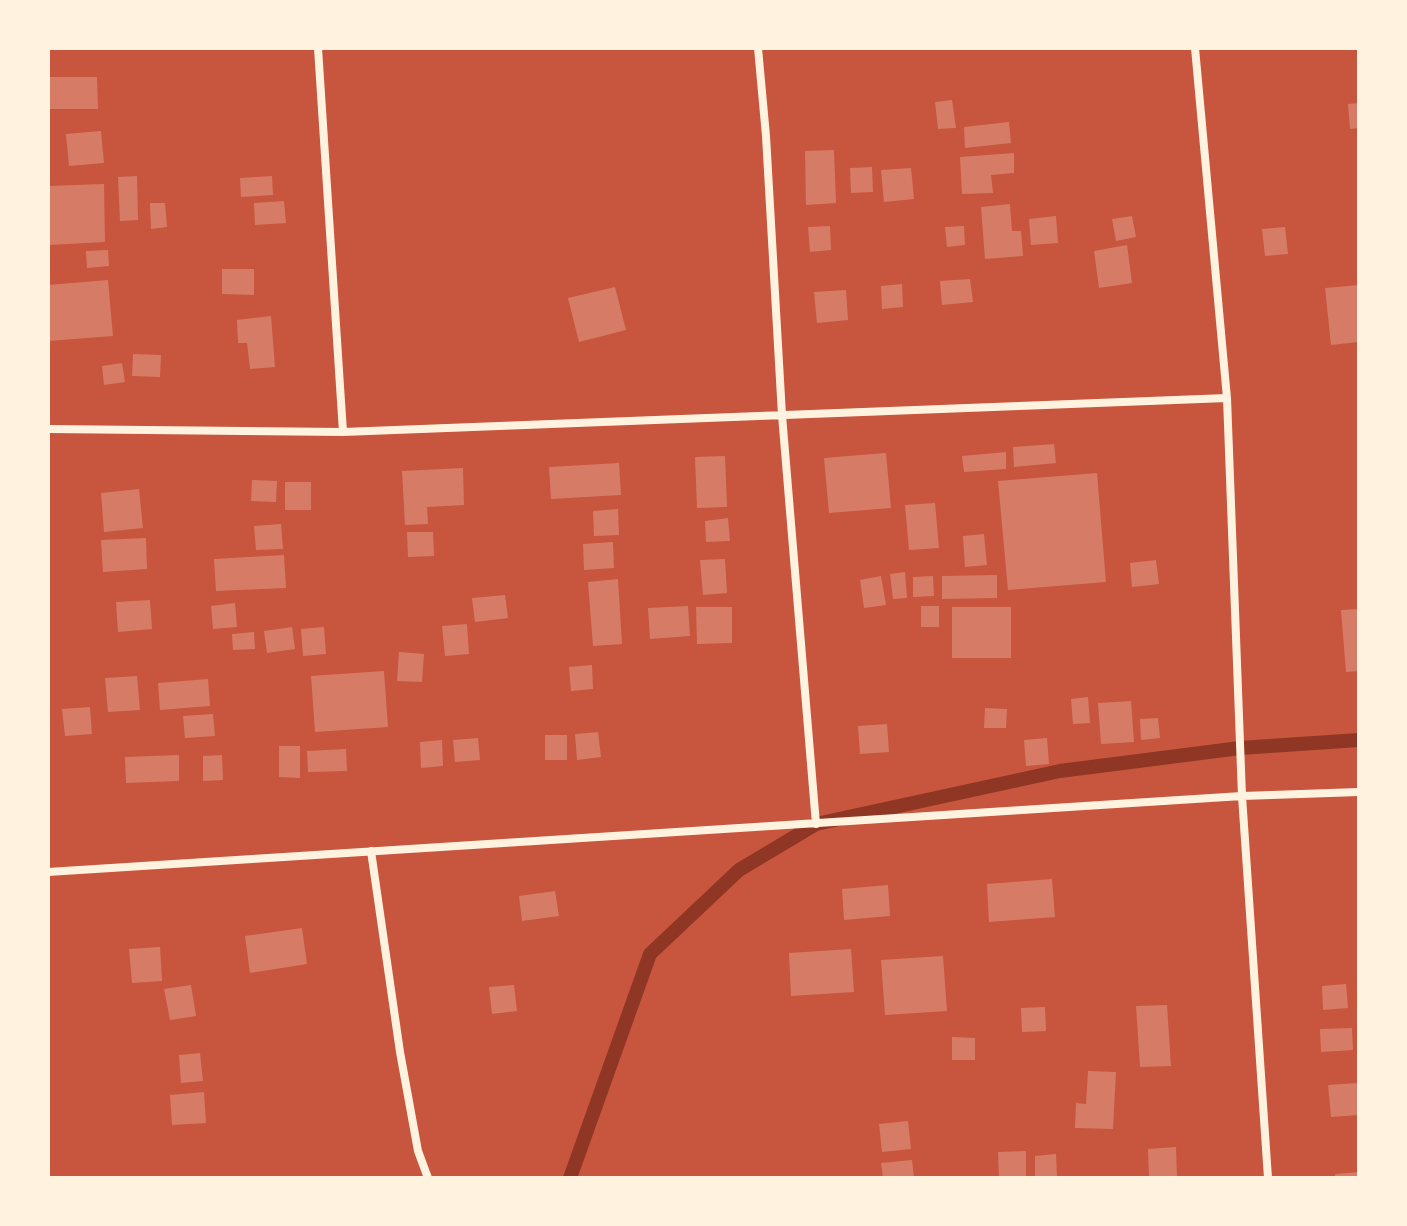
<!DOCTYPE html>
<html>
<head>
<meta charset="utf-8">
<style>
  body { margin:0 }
  #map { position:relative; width:1407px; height:1226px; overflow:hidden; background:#c8553d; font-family:Cabin,sans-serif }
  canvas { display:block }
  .frame { position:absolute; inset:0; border:50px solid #fff3e0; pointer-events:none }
</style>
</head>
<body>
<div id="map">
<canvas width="1407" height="1226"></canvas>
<div class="frame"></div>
</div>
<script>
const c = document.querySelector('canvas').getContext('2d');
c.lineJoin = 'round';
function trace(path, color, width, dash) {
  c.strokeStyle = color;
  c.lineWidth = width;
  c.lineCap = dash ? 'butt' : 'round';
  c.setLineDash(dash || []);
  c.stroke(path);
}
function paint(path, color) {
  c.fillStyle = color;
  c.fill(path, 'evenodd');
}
const stream = new Path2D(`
  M570,1178L650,954L739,870L816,824L1060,771L1240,748L1359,740`);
const building = new Path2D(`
  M48,77H97L98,109H48Z
  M952,100L956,128L938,129L935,102Z
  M1359,103V128L1350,129L1348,104Z
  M1009,122L1011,143L965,148L964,127Z
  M101,131L104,163L69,166L66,134Z
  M834,150L836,203L806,205L805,151Z
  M1014,153V173L991,175L993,193L962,194L960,157Z
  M872,167L873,192L851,193L850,168Z
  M911,168L914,199L884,202L881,170Z
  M137,176L138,220L120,221L118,177Z
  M272,176L273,195L241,197L240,178Z
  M104,184L105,242L49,245L48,186Z
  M284,201L286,223L255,225L254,203Z
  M150,203H165L167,227L151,229Z
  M1010,204L1012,231H1021L1023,256L985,259L981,207Z
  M1056,216L1058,243L1031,245L1029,219Z
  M1132,216L1136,237L1116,241L1112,219Z
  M830,226L831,250L810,252L808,227Z
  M964,226L965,245L947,247L945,227Z
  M1285,227L1288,254L1265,256L1262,229Z
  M1127,245L1132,283L1099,288L1094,251Z
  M108,250L109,266L87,268L86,251Z
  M222,269H254V295L222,294Z
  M970,279L973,302L942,305L940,281Z
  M108,280L113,336L48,341V285Z
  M902,284L903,307L882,309L881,286Z
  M1359,285V342L1331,345L1325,288Z
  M615,287L626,330L579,342L568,298Z
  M846,290L848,320L817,323L814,292Z
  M271,316L275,367L250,369L247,343H238L237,320Z
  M133,354L161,355L160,377L132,376Z
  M122,363L125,382L104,385L102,366Z
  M1054,444L1056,463L1014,467L1013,447Z
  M1006,452V469L964,472L962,456Z
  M886,453L891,508L829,513L824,458Z
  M725,456L727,507L697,508L695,457Z
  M619,463L621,495L551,499L549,467Z
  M463,468L464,505L427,507L428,524L405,525L402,471Z
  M1097,473L1106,582L1008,590L998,481Z
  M252,480L277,481L276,502L251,501Z
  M285,482H311V510H285Z
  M139,489L143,528L104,532L101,493Z
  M935,503L939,548L909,550L905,505Z
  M618,509L619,535L594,536L593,511Z
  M728,518L730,541L706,542L705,521Z
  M281,524L283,549L256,550L254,526Z
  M407,532H433L434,556L408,557Z
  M984,534L987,565L965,567L963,536Z
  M146,538L147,569L103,572L101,540Z
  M613,542L614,568L584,570L583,544Z
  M284,555L286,588L216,591L214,559Z
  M725,559L727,593L703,595L700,560Z
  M1156,560L1159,584L1132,587L1130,563Z
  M905,572L907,598L893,599L890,574Z
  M997,575V598L942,599V576Z
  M881,576L886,605L864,608L860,580Z
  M933,576L934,596L913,597V577Z
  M618,579L622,644L593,646L588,582Z
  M505,595L508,618L475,622L472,598Z
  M150,600L152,629L118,632L116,602Z
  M235,603L237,627L213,629L211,606Z
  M688,606L690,636L650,639L648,608Z
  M921,606H939V627H921Z
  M696,607H732V643L697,644Z
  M952,607H1011V658H952Z
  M1359,609V671L1346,672L1341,610Z
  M467,624L469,654L445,656L442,626Z
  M292,627L295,649L267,653L264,631Z
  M324,627L326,654L303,656L301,629Z
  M254,632L255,649L233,650L232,634Z
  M399,652L424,654L422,682L397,681Z
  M592,665L593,689L571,691L569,667Z
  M384,671L388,727L315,732L311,676Z
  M137,676L140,710L108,712L105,678Z
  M208,679L210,706L160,710L158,683Z
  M1088,697L1090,723L1073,724L1071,699Z
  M1131,701L1134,742L1101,744L1098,703Z
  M90,707L92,734L65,736L62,709Z
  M985,708L1007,709L1006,728H984Z
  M213,714L215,736L185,738L183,716Z
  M1158,718L1160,738L1141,740L1140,719Z
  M887,724L889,752L860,754L858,726Z
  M598,732L601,757L577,760L575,734Z
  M545,735H567V760H545Z
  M478,738L480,760L455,762L453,740Z
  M1047,738L1049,764L1026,766L1024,740Z
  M442,740L443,766L421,768L420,742Z
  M279,746H300V778L279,777Z
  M346,749L347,771L308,772L307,751Z
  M179,755V781L126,783L125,757Z
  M222,755L223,780L203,781V756Z
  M1052,879L1055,917L989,922L987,884Z
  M888,885L890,916L844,920L842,889Z
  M555,891L559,916L522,921L519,896Z
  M302,928L307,964L250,973L245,936Z
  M160,947L162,981L132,983L129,949Z
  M851,949L854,992L791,996L789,953Z
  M943,956L947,1011L885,1015L881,960Z
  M1346,984L1348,1008L1323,1010L1322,986Z
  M191,985L196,1016L170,1020L164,989Z
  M514,985L517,1011L492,1014L489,987Z
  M1167,1005L1171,1066L1140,1067L1136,1006Z
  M1045,1007L1046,1031L1022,1032L1021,1008Z
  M1352,1028L1353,1050L1321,1052L1320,1029Z
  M952,1037L975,1038V1060H952Z
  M200,1053L203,1081L181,1083L179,1055Z
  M1088,1071L1116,1072L1113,1129L1075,1128L1076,1103L1086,1104Z
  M1359,1083V1115L1331,1117L1328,1085Z
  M204,1092L206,1123L172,1125L170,1095Z
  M908,1121L911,1149L882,1152L879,1124Z
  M1176,1147L1177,1178H1149L1148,1149Z
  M1026,1151V1178H999L998,1152Z
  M1056,1154L1057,1177L1035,1178V1156Z
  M912,1160L914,1178H883L881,1163Z
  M1359,1172V1178H1335V1174Z`);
const minor = new Path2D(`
  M318,48L343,432
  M758,48L766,136L782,415L816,824
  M1195,48L1227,398L1242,796L1268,1178
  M48,429L343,432L1227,398
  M371,851L400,1052L418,1151L428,1178
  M48,872L1242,796L1359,792`);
trace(stream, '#8f3625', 14);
paint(building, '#d67c66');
trace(minor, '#fff3e0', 8);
</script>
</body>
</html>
